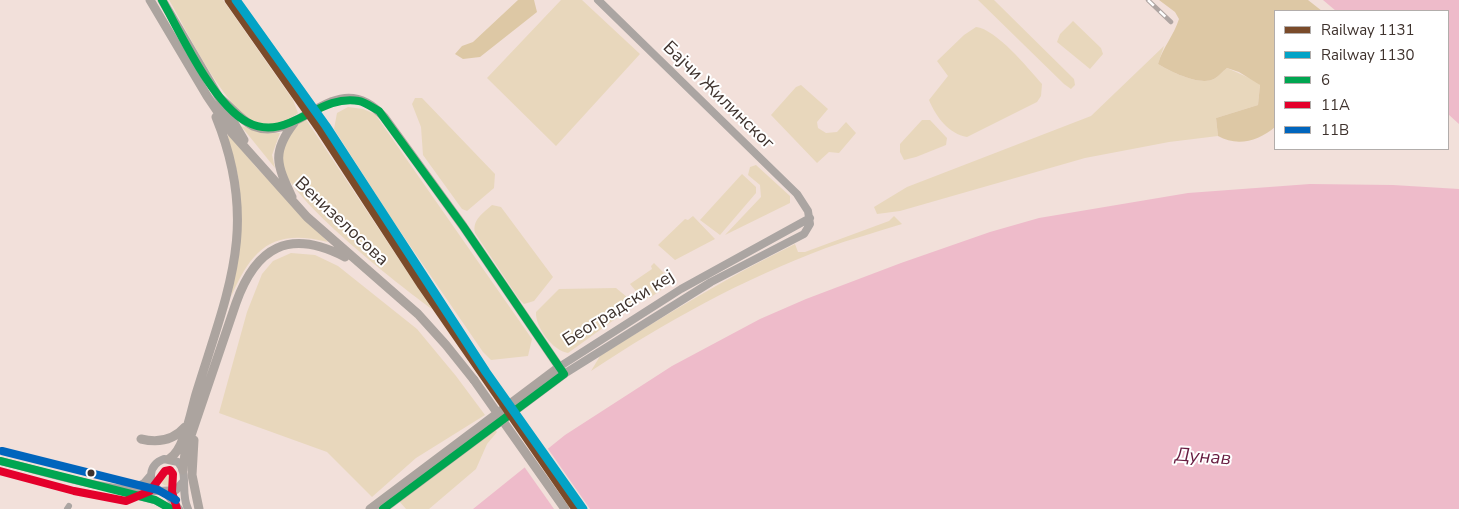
<!DOCTYPE html>
<html>
<head>
<meta charset="utf-8">
<style>
  body { margin:0 }
  #map { position:relative; width:1459px; height:509px; overflow:hidden; background:#f2e0da; font-family:"Nunito Sans",sans-serif }
  canvas { display:block }
  .legend { position:absolute; left:1274px; top:10px; width:175px; height:140px; box-sizing:border-box; background:#fff; border:1px solid #b2adab; margin:0; padding:6px 9px; list-style:none; font-size:15px; color:#3e322d }
  .legend li { display:flex; align-items:center; gap:10px; height:25px }
  .legend b { width:25px; border:1px solid #b2adab }
</style>
</head>
<body>
<div id="map">
<canvas width="1459" height="509"></canvas>
<ul class="legend">
<li><b style="height:6px;background:#7a4b2a"></b>Railway 1131</li>
<li><b style="height:6px;background:#03a3c6"></b>Railway 1130</li>
<li><b style="height:6px;background:#00a651"></b>6</li>
<li><b style="height:6px;background:#e4002b"></b>11A</li>
<li><b style="height:6px;background:#0065bd"></b>11B</li>
</ul>
</div>
<script>
const c = document.querySelector('canvas').getContext('2d');
c.lineJoin = 'round';
function paint(path, color) {
  c.fillStyle = color;
  c.fill(path, 'evenodd');
}
function trace(path, color, width, dash) {
  c.strokeStyle = color;
  c.lineWidth = width;
  c.lineCap = dash ? 'butt' : 'round';
  c.setLineDash(dash || []);
  c.stroke(path);
}
function drawText(font, color, halo, rows, align = 'center') {
  c.font = font + ' "Nunito Sans",sans-serif';
  c.lineWidth = 4;
  c.setLineDash([]);
  c.textBaseline = 'middle';
  c.strokeStyle = halo;
  c.fillStyle = color;
  for (const [text, x, y, turn = 0] of rows) {
    c.save();
    c.translate(x, y);
    c.rotate((+turn || 0) * Math.PI / 180);
    c.textAlign = isNaN(turn) ? turn : align;
    if (halo) c.strokeText(text, 0, 0);
    c.fillText(text, 0, 0);
    c.restore();
  }
}
const green = new Path2D(`
  M169,0H223L293,100L298,113C290,119 277,127 266,126C230,123 187,30 169,0Z
  M561,0H582L640,54L556,146L487,78Z
  M978,0H994L1074,79L1075,85L1071,89L1064,84Z
  M1073,21L1101,48L1103,54L1090,69L1057,42L1060,34Z
  M976,27C996,29 1028,68 1042,84L1041,96L1037,102L967,137C949,134 936,117 929,100L948,76L937,61L964,35Z
  M1164,46L1158,64C1171,72 1200,86 1214,79C1219,76 1223,71 1227,68L1256,81L1260,85L1258,105L1216,118L1218,136L1169,142L1085,158L900,211L877,214L874,207L907,187L1091,116Z
  M801,85L828,109L817,122L818,128L826,133L837,132L846,122L856,133L839,153L829,152L817,163L771,115L796,87Z
  M415,98H422L495,174L494,188L467,211L462,209L423,155L421,127L412,104Z
  M348,107L363,109L375,114L532,339L528,356L491,360L483,352L391,218L334,129L337,113Z
  M305,118L432,309C400,286 287,198 281,163C278,145 291,128 305,118Z
  M922,120H930L947,138L946,145L916,157L904,160L900,152V144Z
  M241,126L264,133H280L272,155L275,168Z
  M227,132L256,167L328,242C273,228 252,248 231,297C237,258 245,217 238,177C235,162 230,147 227,132Z
  M756,165L790,196V203L725,235L761,197L760,185L748,175L750,167Z
  M742,174L756,187V193L720,235L700,220Z
  M492,205L501,207L553,277L534,301L524,304L519,299L475,233C472,220 483,213 492,205Z
  M693,216L715,239L675,260L658,245L685,219L688,220Z
  M894,216L902,224C877,232 851,239 826,248C743,279 665,322 591,371L600,356C664,316 727,277 795,244L798,252H805L889,221Z
  M291,253L315,255L338,266L417,329L456,376L485,415L416,458L372,497L327,452L219,413L247,312L262,274L273,261Z
  M654,263L666,275L667,283L661,290L650,298L640,296L630,284L652,269L651,266Z
  M616,288L633,302L632,307L568,353C553,351 535,327 536,312L559,289Z
  M493,427L497,432L487,444L476,469L429,509H406L399,501Z
  M159 477a9 9 0 1 1 18 0a9 9 0 1 1-18 0Z`);
const forest = new Path2D(`
  M518,0H534L537,12L480,57L463,59L455,54L462,46L473,42Z
  M1159,0H1308L1322,11H1275V127C1259,141 1237,147 1218,136L1216,118L1258,105L1260,85L1239,72L1227,68C1223,71 1219,76 1214,79C1200,86 1171,72 1158,64C1163,47 1174,35 1179,19L1175,12Z`);
const water = new Path2D(`
  M1323,0H1459V124L1448,114V11H1336Z
  M1310,184L1393,185L1459,189V509H473L565,435L672,366L760,319L806,299L901,263L990,232L1039,218L1188,193Z`);
const pier = new Path2D(`
  M546,446L590,509H554L523,465Z`);
const minor = new Path2D(`
  M67,509L69,506`);
const tertiary = new Path2D(`
  M559,367L681,289L810,218
  M564,374L711,282L804,234L810,224L808,211L797,194L598,0
  M0,461C54,474 104,492 160,491
  M183,482L176,490L160,491C147,482 148,465 164,459L178,462C189,474 180,493 188,509
  M129,490L144,483L150,476
  M165,492L179,509
  M135,495L155,500L171,509`);
const secondary = new Path2D(`
  M150,0L207,96L232,133L307,217L418,314L446,345L474,380
  M162,0L244,140
  M221,99C231,107 241,120 253,126C300,145 335,63 384,117L463,226L564,374L383,509
  M292,197C277,165 271,153 294,123
  M141,439C158,443 173,441 185,427
  M194,440L192,475L199,509
  M169,459C184,451 191,411 196,394C228,290 260,225 216,117
  M183,470L185,453L236,303C256,247 289,228 345,257
  M370,509L559,367`);
const rail = new Path2D(`
  M1148,0L1171,22`);
const secondaryBridge = new Path2D(`
  M474,380L565,509`);
const bus1 = new Path2D(`
  M162,0C181,34 213,104 247,122C288,144 317,93 359,101C365,102 373,108 379,111L463,226L564,374L383,509
  M0,461L155,500L171,509`);
const bus2 = new Path2D(`
  M0,471L74,491L126,501L150,491L165,471L170,470L173,474L172,492L177,509`);
const bus3 = new Path2D(`
  M2,451L158,490L176,500`);
const rail1 = new Path2D(`
  M229,0L321,131L422,286L576,509`);
const rail2 = new Path2D(`
  M236,0L326,126L486,372L583,509`);
const markers = [
  [91,473,4.5,"#3e322d"]
];
const streetNames = [
  ["Бајчи Жилинског",718,96,44],
  ["Венизелосова",341,222,43],
  ["Београдски кеј",619,309,-32]
];
const waterNames = [
  ["Дунав",1203,458,4]
];
paint(green, '#e8d7bc');
paint(forest, '#ddc8a5');
paint(water, '#eebbca');
paint(pier, '#f2e0da');
trace(minor, '#aba5a2', 6);
trace(tertiary, '#aba5a2', 8);
trace(secondary, '#aca49f', 9);
trace(rail, '#afa5a2', 4.5);
trace(rail, '#fff', 2.5, [8]);
trace(secondaryBridge, '#aca49f', 9);
trace(bus1, '#00a651', 8);
trace(bus2, '#e4002b', 8);
trace(bus3, '#0065bd', 8);
trace(rail1, '#7a4b2a', 9);
trace(rail2, '#03a3c6', 9);
for (const [x, y, r, color] of markers) {
  const dot = new Path2D();
  dot.arc(x, y, r, 0, 2 * Math.PI);
  c.fillStyle = color;
  c.fill(dot);
  trace(dot, '#fff', 2);
}
drawText('18px', '#3e322d', '#fff', streetNames);
drawText('italic 19px', '#671c40', '#fff', waterNames);
</script>
</body>
</html>
